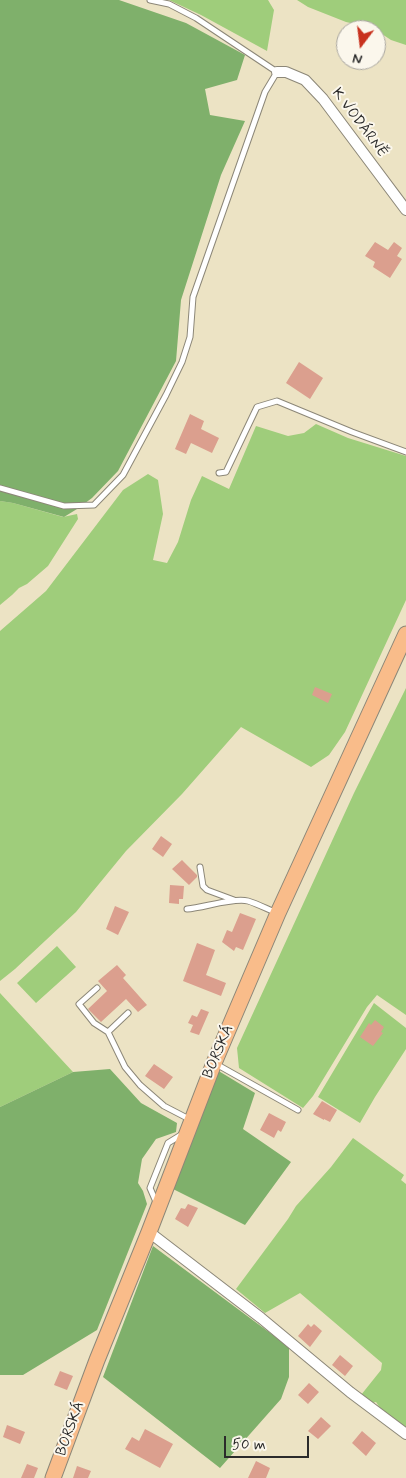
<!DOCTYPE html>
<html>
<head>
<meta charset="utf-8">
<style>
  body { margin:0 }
  #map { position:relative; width:406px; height:1478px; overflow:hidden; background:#ece3c4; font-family:Mynerve,sans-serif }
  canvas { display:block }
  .north { position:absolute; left:336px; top:20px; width:50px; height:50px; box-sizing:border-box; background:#fbf7ec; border:1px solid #a8a59f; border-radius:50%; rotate:195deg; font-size:14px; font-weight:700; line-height:20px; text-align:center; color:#2b2b2b }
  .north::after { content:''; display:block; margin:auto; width:18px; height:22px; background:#c8321e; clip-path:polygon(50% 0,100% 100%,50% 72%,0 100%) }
  .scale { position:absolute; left:224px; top:1436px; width:85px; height:22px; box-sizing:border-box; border:2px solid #2b2b2b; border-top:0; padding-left:6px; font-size:15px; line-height:18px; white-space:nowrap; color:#2b2b2b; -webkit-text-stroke:4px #fbf7ec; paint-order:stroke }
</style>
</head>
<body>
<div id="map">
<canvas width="406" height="1478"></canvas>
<div class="north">N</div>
<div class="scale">50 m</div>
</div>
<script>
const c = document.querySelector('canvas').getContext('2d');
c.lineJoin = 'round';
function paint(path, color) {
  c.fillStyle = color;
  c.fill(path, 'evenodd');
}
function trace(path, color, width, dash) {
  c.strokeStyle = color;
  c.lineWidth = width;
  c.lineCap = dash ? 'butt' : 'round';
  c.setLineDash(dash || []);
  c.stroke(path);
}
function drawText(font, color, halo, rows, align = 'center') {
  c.font = font + ' Mynerve,sans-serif';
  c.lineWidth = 4;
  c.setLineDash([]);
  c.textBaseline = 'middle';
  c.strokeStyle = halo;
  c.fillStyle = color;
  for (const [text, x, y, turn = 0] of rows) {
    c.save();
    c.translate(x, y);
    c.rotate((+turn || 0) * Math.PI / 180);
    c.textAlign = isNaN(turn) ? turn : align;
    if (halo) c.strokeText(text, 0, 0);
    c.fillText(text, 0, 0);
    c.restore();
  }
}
const green = new Path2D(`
  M169,0H268L274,10L267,51L201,15Z
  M297,0H406V45L391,40L373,28L346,22L308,7Z
  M316,424L348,438L406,456V600L345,732L329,755L311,767L241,727L182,794L126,851L76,912L15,969L0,981V631L46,591L123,490L148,474L158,480L163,514L153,560L167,563L178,542L191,500L202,476L229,489L256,426L288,436L304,433Z
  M0,501L13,503L63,517L77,514L78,519L48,566L27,584L19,588L12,595L0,605Z
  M406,688V1015L377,995L367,1007L313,1096L303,1108L239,1068L237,1048L354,793Z
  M57,946L76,967L36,1003L17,983Z
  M0,993L73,1072L0,1107Z
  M374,1003L406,1028V1049L375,1097L360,1123L318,1097Z
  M353,1138L404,1175L401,1180L406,1184V1428L380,1408L376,1402L372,1403L361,1395L381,1370L382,1363L300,1293L265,1313L236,1289L288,1219L296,1206L331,1167Z`);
const forest = new Path2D(`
  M0,0H119L186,23L245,55L237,80L205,89L210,115L245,121L221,175L181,300L176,361L118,471L92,498L77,509L64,517L13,503L0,501Z
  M110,1069L141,1103L177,1123L176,1132L156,1139L142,1159L138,1183L143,1191L147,1204L97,1330L23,1375H0V1107L73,1072Z
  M217,1070L255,1093L243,1129L291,1162L245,1225L171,1188Z
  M153,1246L289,1347V1377L281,1399L220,1468L103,1377Z`);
const building = new Path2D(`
  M375,242L388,250L394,242L402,248L397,256L402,259L390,278L373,267L375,262L365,256Z
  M299,362L323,378L310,399L286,383Z
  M190,414L204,421L201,429L219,438L212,453L191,443L186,454L175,449Z
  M315,687L332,694L328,703L312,695Z
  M161,836L172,844L163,857L152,849Z
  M182,860L197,875V877L189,885L172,869Z
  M170,885L184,886L183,899H179V904L169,903Z
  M115,906L129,912L118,935L106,929Z
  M240,913L256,919L243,950L236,947L234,951L222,942L227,930L232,932Z
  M197,943L215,950L206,975L226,983L221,996L183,981Z
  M117,965L126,975L123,978L147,1005L138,1012L126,999L101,1022L88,1009L107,991L98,981Z
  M201,1009L209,1012L199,1035L190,1032L193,1025L188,1023L192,1015L197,1017Z
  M375,1020L384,1027L381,1032L383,1033L373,1046L360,1037L369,1023L371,1025Z
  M154,1064L173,1077L164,1089L145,1076Z
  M322,1101L337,1110L330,1122L324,1119V1120L313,1114Z
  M269,1113L286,1122L281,1132L278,1130L274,1138L260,1130Z
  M188,1204L198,1208L188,1227L175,1219L181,1208L185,1209Z
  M308,1324L311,1327L314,1324L322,1331L310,1347L298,1336Z
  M340,1355L353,1366L345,1376L332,1365Z
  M60,1371L73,1376L67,1390L54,1385Z
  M309,1383L319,1392L308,1404L298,1395Z
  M321,1417L331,1426L318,1439L308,1431Z
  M7,1425L25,1432L20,1444L3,1437Z
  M145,1429L173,1444L160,1468L125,1449L132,1437L139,1441Z
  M362,1431L376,1443L366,1456L352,1443Z
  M256,1461L270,1468L266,1478H248Z
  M27,1464L38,1468L34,1478H21Z
  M77,1466L91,1471L88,1478H73Z`);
const service = new Path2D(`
  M219,473L226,472L257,407L277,401L352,432L406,452
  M0,488L64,506L94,505L123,475L166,395L182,362L190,337L193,297L265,92L277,72L196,18L169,4L150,0
  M200,867L203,886L207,890L234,900
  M187,909C203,908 234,897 248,901C258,904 267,909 277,913
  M97,988L79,1004L94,1023L108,1032L125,1067L140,1085L164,1106L191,1120
  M108,1032L128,1013
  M216,1064L298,1110
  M157,1204L150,1188L168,1143L181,1135`);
const minor = new Path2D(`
  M277,72H286L305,80L323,99L406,210
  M149,1232L261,1318L350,1392L406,1434`);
const primary = new Path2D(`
  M53,1478L97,1360L149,1232L214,1063L278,913L406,634`);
const streetNames = [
  ["K VODÁRNĚ",359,123,53],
  ["BORSKÁ",219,1052,-67],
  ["BORSKÁ",71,1429,-70]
];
paint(green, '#9fcd7b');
paint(forest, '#7fb06b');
paint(building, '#db9f8e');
trace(service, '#8c8778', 7);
trace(minor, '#8c8778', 12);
trace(primary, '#8c8778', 17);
trace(service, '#fff', 5);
trace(minor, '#fff', 10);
trace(primary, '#f9bc8a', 15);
drawText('15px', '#2b2b2b', '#fbf7ec', streetNames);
</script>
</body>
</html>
